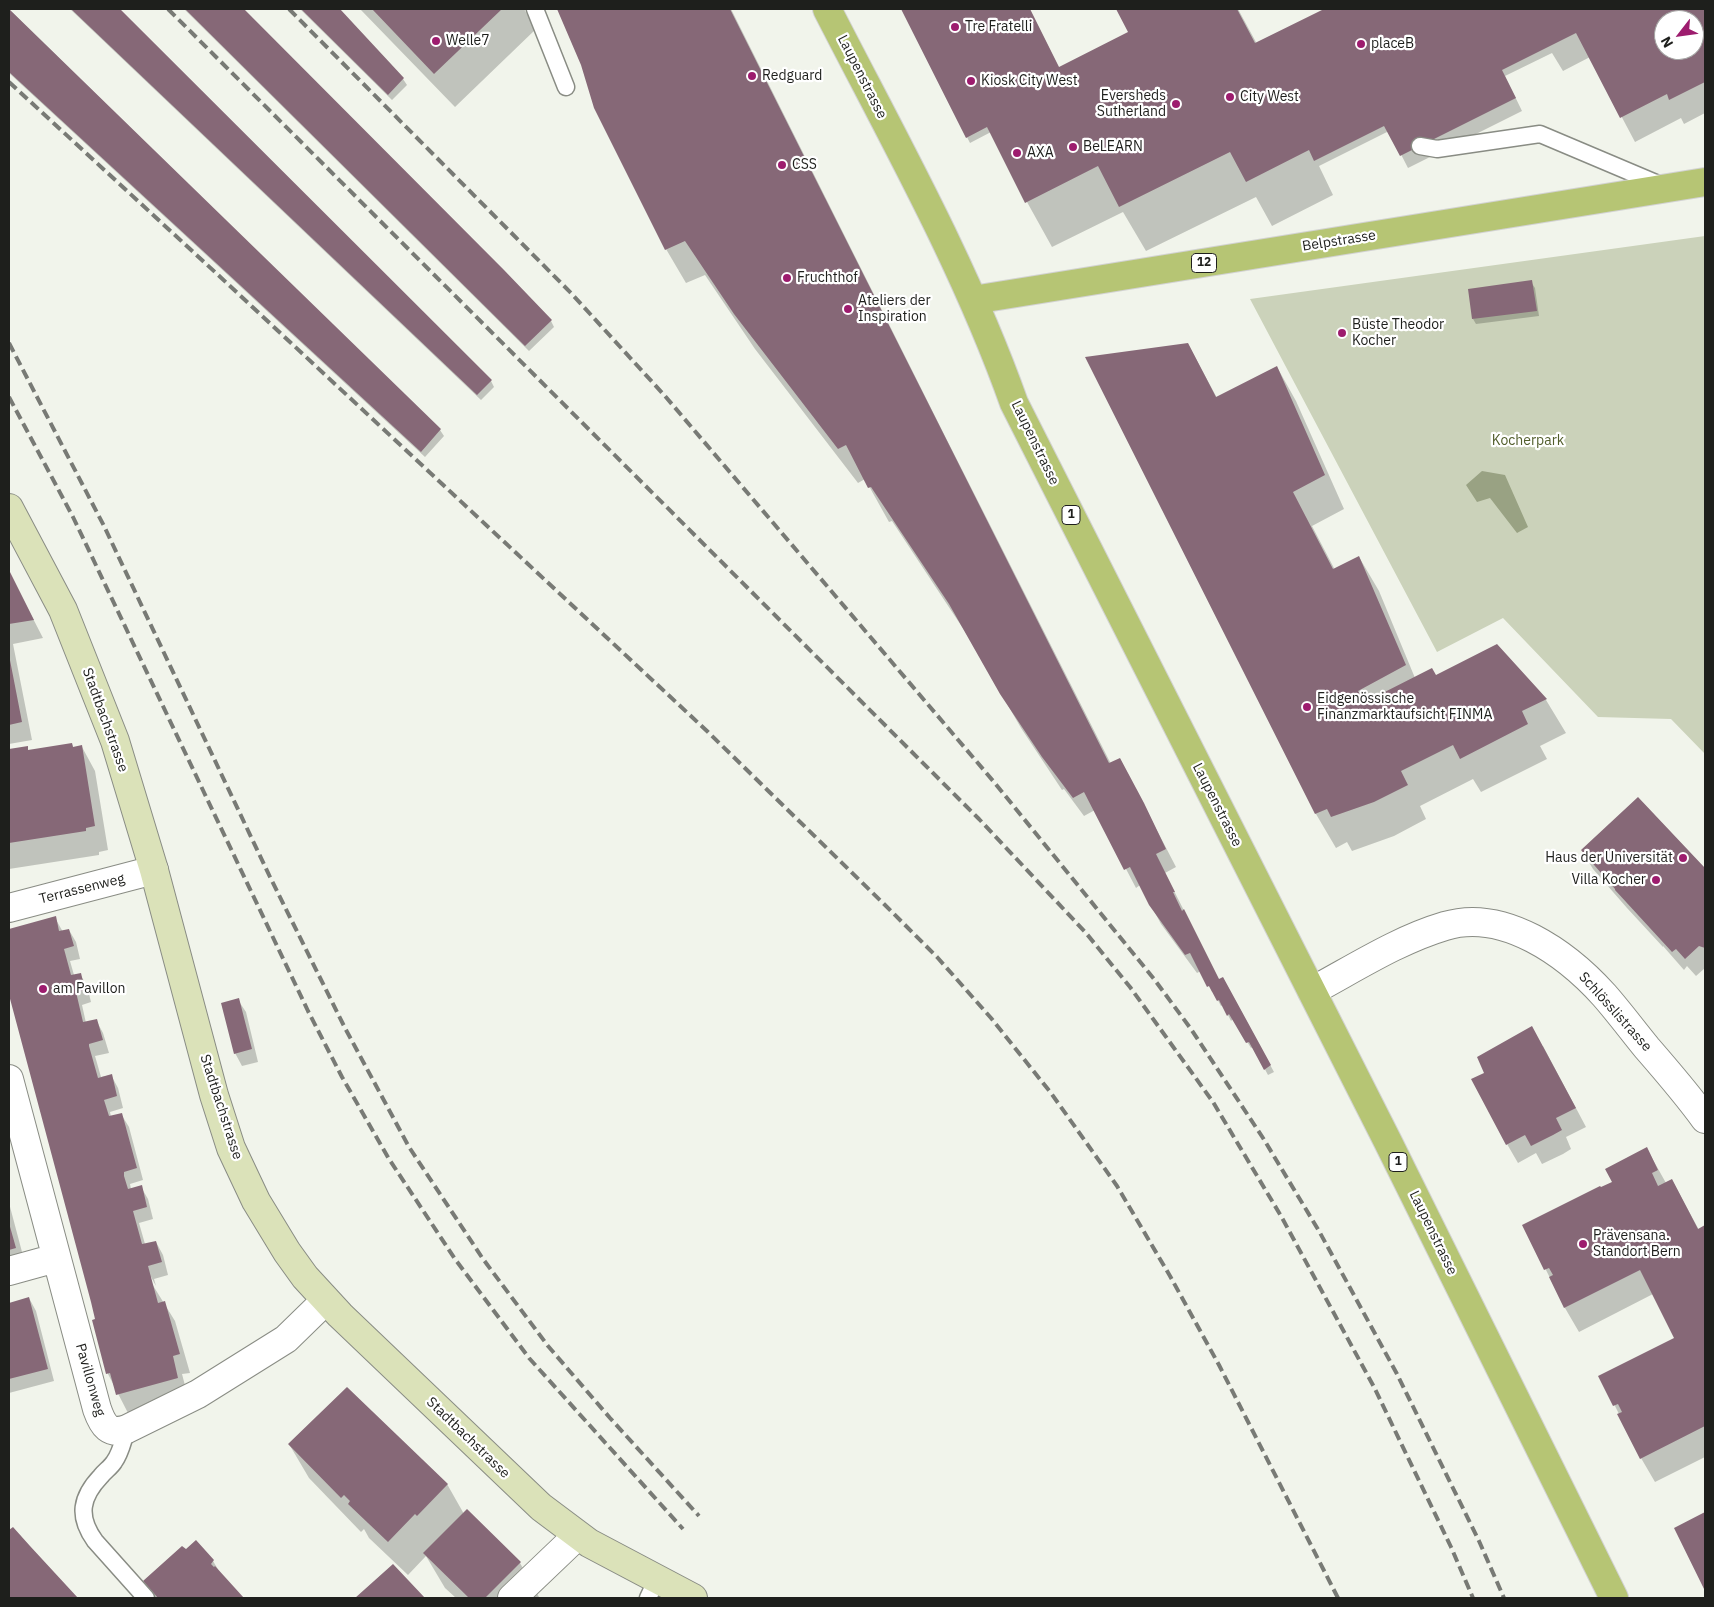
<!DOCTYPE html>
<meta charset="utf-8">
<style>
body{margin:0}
#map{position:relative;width:1714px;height:1607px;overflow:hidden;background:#f1f4eb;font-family:"IBM Plex Sans",sans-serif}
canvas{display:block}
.frame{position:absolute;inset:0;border:10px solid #1e1f1c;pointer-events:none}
.north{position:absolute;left:1654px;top:10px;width:50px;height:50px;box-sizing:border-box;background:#fff;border:1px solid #a5a5a4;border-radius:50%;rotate:240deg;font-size:14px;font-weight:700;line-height:20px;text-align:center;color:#1e1f1c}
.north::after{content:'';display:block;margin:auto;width:18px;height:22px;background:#9d1c6e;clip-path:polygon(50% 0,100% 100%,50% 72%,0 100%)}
</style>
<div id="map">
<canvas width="1714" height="1607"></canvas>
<div class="frame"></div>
<div class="north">N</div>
</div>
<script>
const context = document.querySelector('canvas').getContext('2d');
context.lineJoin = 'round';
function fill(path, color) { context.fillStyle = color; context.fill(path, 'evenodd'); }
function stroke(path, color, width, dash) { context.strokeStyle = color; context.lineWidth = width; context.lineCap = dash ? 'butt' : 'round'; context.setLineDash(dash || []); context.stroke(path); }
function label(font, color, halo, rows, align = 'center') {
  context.font = font + ' "IBM Plex Sans",sans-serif'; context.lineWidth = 4.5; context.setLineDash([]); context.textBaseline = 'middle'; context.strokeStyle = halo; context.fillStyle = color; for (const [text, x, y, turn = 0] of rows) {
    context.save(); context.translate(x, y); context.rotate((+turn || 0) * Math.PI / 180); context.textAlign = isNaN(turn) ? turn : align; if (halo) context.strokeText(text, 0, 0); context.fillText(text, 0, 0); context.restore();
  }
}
const green = new Path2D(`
 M1705,236V754L1671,719L1598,717L1503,618L1437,652L1250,299Z`);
const water = new Path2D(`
 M1482,471L1505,475L1528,527L1517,533L1490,498L1477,502L1466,485Z`);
const shadow = new Path2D(`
 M9,9L440,430L444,436L425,457L9,73Z
 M70,9H118L491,381L494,387L481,400Z
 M184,9H242L551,321L554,327L529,351Z
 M300,9H338L403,79L407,85L392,100Z
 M360,9H524L536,29L455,107Z
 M558,9H731L947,440L1111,764L1120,759L1176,867L1165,873L1219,980L1223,978L1274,1072L1268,1075L1253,1047L1251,1048L1233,1019L1231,1021L1223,1005L1221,1006L1213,991L1212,992L1201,971L1197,973L1161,924L1140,885L1136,888L1095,810L1084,816L1064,789L1062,790L1021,728L968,636L892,521L889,522L865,479L858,483L755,349L705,275L686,283L666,249Z
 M902,9H1030L1059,68L1130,32L1118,9H1238L1257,44L1327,9H1705V113L1684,124L1681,118L1635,142L1590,57L1563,71L1552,53L1505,76L1522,111L1408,168L1389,131L1319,166L1333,195L1272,226L1256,197L1146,251L1123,212L1052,247L1027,202L991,132L970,143ZM1664,20H1694V50H1664Z
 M1531,282L1535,288L1539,316L1476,324L1473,319Z
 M1188,344L1217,398L1277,367L1296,401L1344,509L1312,526L1335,570L1359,557L1379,591L1415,678L1436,677L1496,646L1546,700L1566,733L1540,746L1547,759L1481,792L1473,779L1420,806L1426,819L1394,836L1352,851L1347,842L1336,848L1316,814L1087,358Z
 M9,572L43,638L13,644L32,740L9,744Z
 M72,744L73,748L82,747L95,771L108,850L99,852V855L9,869V750L27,748L29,751Z
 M1638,799L1705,871V968L1696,976L1687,966L1684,970L1663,946V947L1627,908L1593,869L1582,851Z
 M55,918L63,932L69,930L76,942L80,959L70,961L74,975L80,974L87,986L91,1002L82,1005L86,1023L96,1020L103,1033L109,1053L95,1056L101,1077L111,1075L118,1088L123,1108L110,1112L111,1117L121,1114L129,1127L143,1180L130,1184L131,1189L141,1187L148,1199L153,1219L139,1223L145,1244L156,1242L163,1255L168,1275L154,1279L156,1286L151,1277L149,1279L175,1321L190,1373L182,1374L188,1397L128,1413L108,1374L93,1321L97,1320L9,989V930Z
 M238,1000L246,1012L258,1062L242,1066L235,1053Z
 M1543,1046L1586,1127L1566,1137L1571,1149L1563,1154L1542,1164L1536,1153L1518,1163L1507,1144L1486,1073Z
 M1647,1149L1666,1183L1672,1180L1699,1230L1705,1227V1457L1655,1482L1641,1458L1600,1376L1676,1338L1653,1294L1579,1332L1565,1308L1524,1226L1613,1182Z
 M9,1203L26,1267L9,1272Z
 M29,1298L36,1311L54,1381L9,1393V1304Z
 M289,1444L447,1484L464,1514L520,1563L539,1597L456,1598L445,1588L426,1556L408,1575L369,1538L364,1529L361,1532L309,1478Z
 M1705,1514V1587L1676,1528Z
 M13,1528L76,1598H9V1532Z
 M213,1561L222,1576L242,1598H154L144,1582Z
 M393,1566L423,1598H356Z`);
const building = new Path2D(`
 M9,9L441,429L421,452L9,72Z
 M71,9H120L492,380L477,395Z
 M185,9H244L504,270L552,320L525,346Z
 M301,9H340L404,78L388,95Z
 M372,9H502L434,74Z
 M557,9H730L1109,763L1120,758L1144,803L1166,849L1156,854L1175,892H1173L1182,911L1184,909L1219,979L1223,977L1271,1065L1264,1070L1249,1042L1246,1043L1229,1014L1227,1016L1219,1000L1217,1001L1209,986L1207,987L1190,953L1185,955L1149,905L1130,867L1124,870L1084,792L1073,798L1042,757L1000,694L949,604L871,487L868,488L846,445L838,449L734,314L685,241L665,250L594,108L581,65Z
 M901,9H1030L1059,67L1128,32L1116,9H1237L1255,43L1324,9H1705V82L1669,100L1667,94L1620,118L1576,33L1502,70L1516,98L1400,156L1384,126L1314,161L1309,150L1246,182L1230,152L1119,207L1098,166L1025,203L987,127L966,138ZM1664,20H1694V50H1664Z
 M1532,280L1537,311L1472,319L1468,289Z
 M1188,343L1216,397L1277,366L1325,475L1293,492L1333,569L1359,556L1406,665L1358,691L1365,702L1432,668L1436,675L1497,644L1547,699L1522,711L1528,724L1460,759L1453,745L1401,771L1408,785L1374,802L1331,817L1327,809L1315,814L1085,357Z
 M9,570L34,620L9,624Z
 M9,655L22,722L9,725Z
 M72,743L73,747L82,745L95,826L86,828V831L9,843V749L28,746V750Z
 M1638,797L1705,868V948L1699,946L1685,959L1676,949L1672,952L1615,890V889L1581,850Z
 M56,916L59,931L69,929L74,946L64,949L71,975L81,973L85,990L76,992L83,1022L97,1019L103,1040L89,1044V1046L98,1078L112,1074L117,1096L104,1100L109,1116L122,1113L137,1168L124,1172V1176L128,1189L142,1185L147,1207L133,1211L142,1244L156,1241L162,1262L148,1266L158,1303L165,1301L180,1354L173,1356L178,1378L116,1395L110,1373L106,1374L92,1320L95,1319L91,1302L9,995V929Z
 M239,998L252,1049L234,1054L221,1003Z
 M1532,1026L1576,1108L1556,1118L1562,1130L1553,1135L1531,1146L1525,1135L1506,1145L1471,1079L1484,1073L1477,1057Z
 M1647,1147L1658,1170L1652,1173L1658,1186L1672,1179L1698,1229L1705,1225V1426L1640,1459L1617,1414L1622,1412L1618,1404L1613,1406L1598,1376L1674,1338L1640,1270L1564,1308L1549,1277L1553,1275L1549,1268L1544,1270L1522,1225L1600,1186L1601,1187L1612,1182L1605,1169Z
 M9,1223L16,1248L9,1250Z
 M29,1297L48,1369L9,1379V1303Z
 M347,1387L448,1484L417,1516L415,1514L388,1542L348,1504L350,1501L344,1495L341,1498L288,1444Z
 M467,1509L521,1562L485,1598H469L423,1553Z
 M1705,1512V1591L1674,1528Z
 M13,1527L30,1546L78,1598H9V1530Z
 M196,1540L214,1560L211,1564L214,1567L215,1566L244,1598H158L143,1581L182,1546L186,1549Z
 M393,1564L425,1598H355Z`);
const lane = new Path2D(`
 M535,9L566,87
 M1420,146L1437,149L1540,134L1663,186
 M127,1429C123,1440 121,1453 114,1462C111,1467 105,1471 101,1476C81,1497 77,1516 95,1541L146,1598
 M648,1598L657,1579`);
const street = new Path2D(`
 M9,908L154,870
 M1312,991C1355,968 1398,940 1445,926C1504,908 1567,954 1604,995C1619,1012 1633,1031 1647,1048C1667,1071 1687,1094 1705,1119
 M9,1079L97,1409C103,1426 109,1435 127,1429L198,1394L286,1339L325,1301
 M9,1271L56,1258
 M512,1598L577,1536`);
const secondary = new Path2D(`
 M9,508L63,610L115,741L154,870L214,1095L231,1148L256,1201L287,1252L305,1277L340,1315L541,1507L589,1543L693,1598`);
const primary = new Path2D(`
 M827,9C893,138 965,265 1014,403L1388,1142L1614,1598
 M973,300L1705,182`);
const rail = new Path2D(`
 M168,9L979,819L1086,933L1130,987L1213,1102L1281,1216L1374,1387L1451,1547L1473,1598
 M289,9L571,293L665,396L994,782L1154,979L1191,1029L1263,1138L1319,1231L1397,1374L1479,1541L1504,1598
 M9,82L216,273L708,732L884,904L937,957L991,1018L1051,1093L1117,1186L1170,1276L1219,1365L1338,1598
 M9,343L104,526L270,877L345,1028L409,1147L483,1259L548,1346L610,1418L699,1516
 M9,397L73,517L308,1011L342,1077L389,1159L455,1259L529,1358L683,1529`);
const markers = [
 [955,27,5,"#9d1c6e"],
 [436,41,5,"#9d1c6e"],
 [1361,44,5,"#9d1c6e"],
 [752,76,5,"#9d1c6e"],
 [971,81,5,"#9d1c6e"],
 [1230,97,5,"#9d1c6e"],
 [1176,104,5,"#9d1c6e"],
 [1073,147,5,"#9d1c6e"],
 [1017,153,5,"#9d1c6e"],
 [782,165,5,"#9d1c6e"],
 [787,278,5,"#9d1c6e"],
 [848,309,5,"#9d1c6e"],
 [1342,333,5,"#9d1c6e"],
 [1307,707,5,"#9d1c6e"],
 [1683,858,5,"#9d1c6e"],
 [1656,880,5,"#9d1c6e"],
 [43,989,5,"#9d1c6e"],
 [1583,1244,5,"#9d1c6e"]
];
const shields = [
 [1204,263,25],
 [1071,515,18],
 [1398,1162,18]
];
const shieldNames = [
 ["12",1204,263],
 ["1",1071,515],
 ["1",1398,1162]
];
const poiNames = [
 ["Tre Fratelli",965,27],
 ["Welle7",446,41],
 ["placeB",1371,44],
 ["Redguard",762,76],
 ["Kiosk City West",981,81],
 ["Eversheds",1166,96,"right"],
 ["Sutherland",1166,112,"right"],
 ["City West",1240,97],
 ["BeLEARN",1083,147],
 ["AXA",1027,153],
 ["CSS",792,165],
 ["Fruchthof",797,278],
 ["Ateliers der",858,301],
 ["Inspiration",858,317],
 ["Büste Theodor",1352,325],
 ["Kocher",1352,341],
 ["Eidgenössische",1317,699],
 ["Finanzmarktaufsicht FINMA",1317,715],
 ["Haus der Universität",1673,858,"right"],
 ["Villa Kocher",1646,880,"right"],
 ["am Pavillon",53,989],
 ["Prävensana.",1593,1236],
 ["Standort Bern",1593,1252]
];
const streetNames = [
 ["Laupenstrasse",862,77,63],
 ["Belpstrasse",1339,241,-9],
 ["Laupenstrasse",1035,443,64],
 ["Stadtbachstrasse",105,720,70],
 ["Laupenstrasse",1217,805,63],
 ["Terrassenweg",82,889,-14],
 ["Schlösslistrasse",1615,1012,48],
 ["Stadtbachstrasse",221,1107,72],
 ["Laupenstrasse",1433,1233,64],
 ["Pavillonweg",90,1380,74],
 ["Stadtbachstrasse",468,1438,44]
];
const parkNames = [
 ["Kocherpark",1528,441]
];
fill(green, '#cbd2ba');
fill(water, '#99a283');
fill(shadow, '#0003');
fill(building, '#866877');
stroke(lane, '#898c84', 19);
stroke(street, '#898c84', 30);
stroke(secondary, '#898c84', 30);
stroke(primary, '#d2d2d2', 30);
stroke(lane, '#fff', 16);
stroke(street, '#fff', 28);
stroke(secondary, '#dbe2b9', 28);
stroke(primary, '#b6c574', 28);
stroke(rail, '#787a75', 4, [10, 5]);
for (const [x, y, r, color] of markers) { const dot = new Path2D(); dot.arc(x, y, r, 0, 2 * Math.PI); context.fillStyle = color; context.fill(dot); stroke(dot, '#fff', 2); }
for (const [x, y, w] of shields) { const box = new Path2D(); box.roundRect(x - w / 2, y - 9.5, w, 19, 4); context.fillStyle = '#fff'; context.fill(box); stroke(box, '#1e1f1c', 1); }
label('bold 12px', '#1e1f1c', null, shieldNames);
label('14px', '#1e1f1c', '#fff', poiNames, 'left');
label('14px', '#1e1f1c', '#fff', streetNames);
label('14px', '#525e2c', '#fff', parkNames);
</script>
